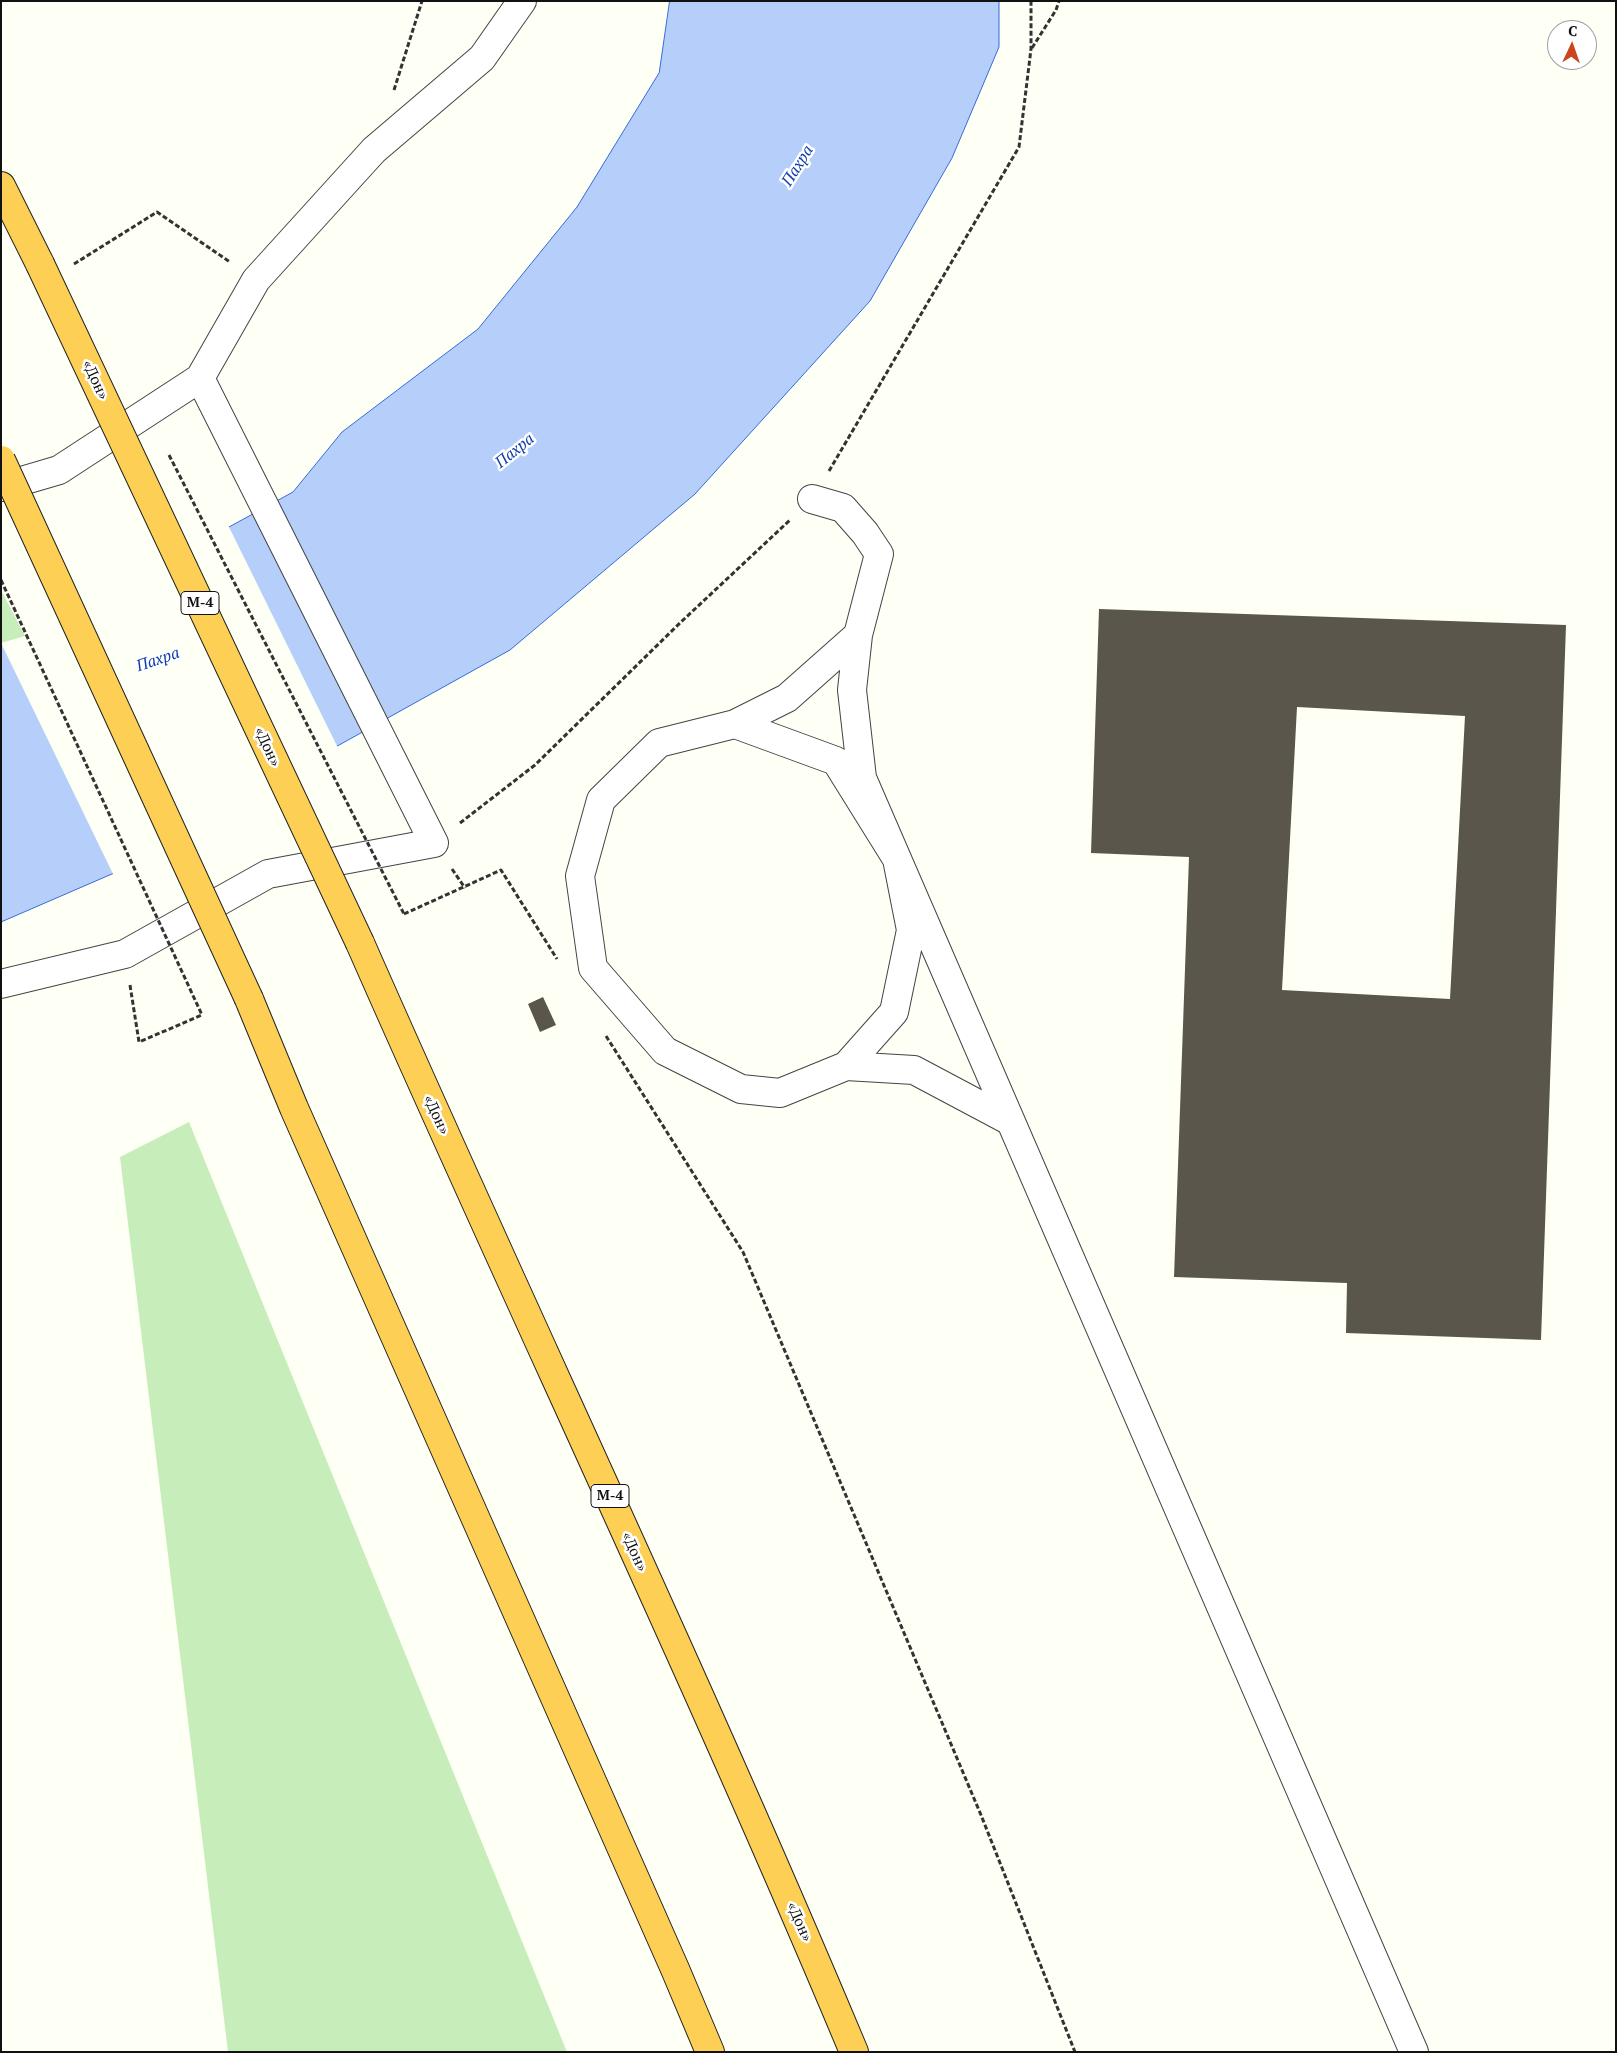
<!DOCTYPE html>
<meta charset="utf-8">
<style>
body{margin:0}
#map{position:relative;width:1617px;height:2053px;overflow:hidden;background:#fefff5;font-family:"PT Serif",serif}
canvas{display:block}
.frame{position:absolute;inset:0;border:2px solid #111;pointer-events:none}
.north{position:absolute;left:1547px;top:20px;width:50px;height:50px;box-sizing:border-box;background:#fff;border:1px solid #a0a0a0;border-radius:50%;rotate:3deg;font-size:14px;font-weight:700;line-height:20px;text-align:center;color:#111}
.north::after{content:'';display:block;margin:auto;width:18px;height:22px;background:#cc451e;clip-path:polygon(50% 0,100% 100%,50% 72%,0 100%)}
</style>
<div id="map">
<canvas width="1617" height="2053"></canvas>
<div class="frame"></div>
<div class="north">С</div>
</div>
<script>
const context = document.querySelector('canvas').getContext('2d');
context.lineJoin = 'round';
function fill(path, color) { context.fillStyle = color; context.fill(path, 'evenodd'); }
function stroke(path, color, width, dash) { context.strokeStyle = color; context.lineWidth = width; context.lineCap = dash ? 'butt' : 'round'; context.setLineDash(dash || []); context.stroke(path); }
function label(font, color, halo, rows, align = 'center') {
  context.font = font + ' "PT Serif",serif'; context.lineWidth = 5; context.setLineDash([]); context.textBaseline = 'middle'; context.strokeStyle = halo; context.fillStyle = color; for (const [text, x, y, turn = 0] of rows) {
    context.save(); context.translate(x, y); context.rotate((+turn || 0) * Math.PI / 180); context.textAlign = isNaN(turn) ? turn : align; if (halo) context.strokeText(text, 0, 0); context.fillText(text, 0, 0); context.restore();
  }
}
const green = new Path2D(`
 M1,590L26,638L1,646Z
 M189,1122L567,2052H228L120,1157Z`);
const water = new Path2D(`
 M670,1H999V47L952,158L870,301L695,494L510,650L296,769L232,822L1,922V646L26,638L293,492L342,432L478,329L577,207L659,73Z`);
const pier = new Path2D(`
 M228,525L338,748L298,771L233,824L114,876L1,643L25,636Z`);
const building = new Path2D(`
 M1099,609L1566,625L1541,1340L1346,1333L1347,1283L1174,1277L1189,857L1091,853ZM1297,707L1465,716L1450,999L1282,990Z
 M543,997L556,1025L540,1032L528,1004Z`);
const path = new Path2D(`
 M1032,48L1056,10L1059,1
 M394,90L422,1
 M74,264L157,212L230,262
 M829,471L1019,147L1031,49V1
 M460,823L535,765L681,622L790,520
 M452,869L465,888
 M404,914L501,870L557,959
 M130,985L139,1042L202,1015
 M606,1036L743,1252L981,1815L1075,2052`);
const minor = new Path2D(`
 M1,487L59,470L200,378L256,280L374,150L482,58L522,1
 M812,499L843,508L865,533L879,554L858,635L852,690L862,778L1414,2052
 M735,724L836,761L897,859L911,930L894,1012L846,1066L780,1093L741,1089L665,1051L593,968L580,876L601,800L659,743Z
 M735,724L787,698L858,635
 M1,984L125,954L268,874L434,843L200,378
 M846,1066L914,1070L1010,1121`);
const highway = new Path2D(`
 M1,186L40,264
 M360,943C523,1314 698,1679 854,2052
 M249,999L294,1108L675,1969L710,2052`);
const pathBridge = new Path2D(`
 M169,455L404,914
 M1,580L202,1015`);
const highwayBridge = new Path2D(`
 M40,264L360,943
 M1,460L249,999`);
const shields = [
 [200,603,38],
 [610,1496,38]
];
const shieldNames = [
 ["М-4",200,603],
 ["М-4",610,1496]
];
const streetNames = [
 ["«Дон»",95,380,65],
 ["«Дон»",267,747,65],
 ["«Дон»",436,1115,65],
 ["«Дон»",634,1552,66],
 ["«Дон»",799,1922,66]
];
const waterNames = [
 ["Пахра",798,166,-58],
 ["Пахра",515,451,-39],
 ["Пахра",158,660,-19]
];
fill(green, '#c7edba');
fill(water, '#b5cefa');
stroke(water, '#376bd7', 1);
fill(pier, '#fefff5');
fill(building, '#5b564c');
stroke(minor, '#444', 30);
stroke(highway, '#222', 30);
stroke(path, '#333', 3, [5, 2.5]);
stroke(minor, '#fff', 28);
stroke(highway, '#fdd055', 28);
stroke(highwayBridge, '#222', 30, []);
stroke(pathBridge, '#333', 3, [5, 2.5]);
stroke(highwayBridge, '#fdd055', 28);
for (const [x, y, w] of shields) { const box = new Path2D(); box.roundRect(x - w / 2, y - 11.5, w, 23, 4); context.fillStyle = '#fff'; context.fill(box); stroke(box, '#111', 1); }
label('bold 14px', '#111', null, shieldNames);
label('15px', '#111', '#fff', streetNames);
label('italic 16px', '#0f3dad', '#fff', waterNames);
</script>
